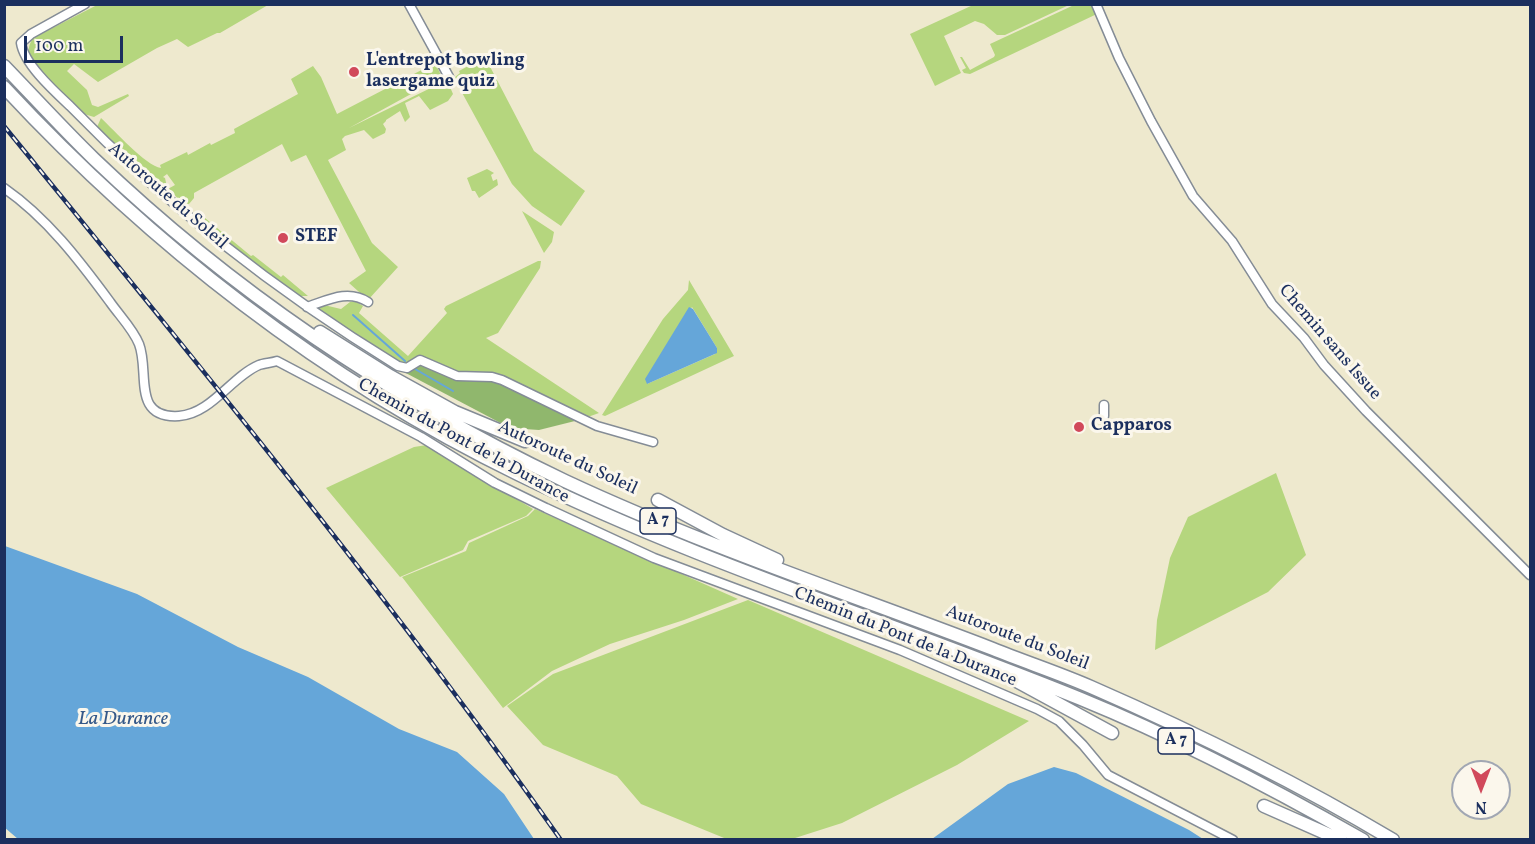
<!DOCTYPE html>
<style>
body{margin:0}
#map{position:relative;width:1535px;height:844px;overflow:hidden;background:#eee9ce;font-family:Vollkorn,serif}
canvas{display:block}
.frame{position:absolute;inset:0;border:6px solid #1b2f5e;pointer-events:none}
.north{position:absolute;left:1451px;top:760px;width:60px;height:60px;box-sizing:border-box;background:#fbf7ec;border:2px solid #a1a7b3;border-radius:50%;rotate:180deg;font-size:16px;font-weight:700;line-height:24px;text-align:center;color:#1b2f5e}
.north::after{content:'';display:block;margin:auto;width:21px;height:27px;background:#d1495b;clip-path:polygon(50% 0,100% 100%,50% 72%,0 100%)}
.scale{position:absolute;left:24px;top:36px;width:99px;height:27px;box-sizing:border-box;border:3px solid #1b2f5e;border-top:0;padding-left:8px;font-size:18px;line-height:21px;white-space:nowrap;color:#1b2f5e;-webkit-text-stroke:4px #fbf7ec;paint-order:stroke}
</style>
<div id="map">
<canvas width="1535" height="844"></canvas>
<div class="frame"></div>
<div class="north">N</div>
<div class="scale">100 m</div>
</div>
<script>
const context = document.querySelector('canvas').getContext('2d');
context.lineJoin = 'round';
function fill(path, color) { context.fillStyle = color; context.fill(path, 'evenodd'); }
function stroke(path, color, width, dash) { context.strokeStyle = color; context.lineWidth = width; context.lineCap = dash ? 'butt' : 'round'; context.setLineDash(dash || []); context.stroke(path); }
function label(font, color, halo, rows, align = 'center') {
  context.font = font + ' Vollkorn,serif'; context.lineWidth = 6; context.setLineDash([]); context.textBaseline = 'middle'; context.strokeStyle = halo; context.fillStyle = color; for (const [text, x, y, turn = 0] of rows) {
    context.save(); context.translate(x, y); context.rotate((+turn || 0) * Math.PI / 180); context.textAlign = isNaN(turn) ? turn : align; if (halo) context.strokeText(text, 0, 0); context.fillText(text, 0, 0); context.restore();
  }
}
const green = new Path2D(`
 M97,5H268L220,33H217L188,47L177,39L157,48L98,82L74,64L67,71L87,90L92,105L98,107L128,94L129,96L94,117L84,114C73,101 36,69 30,56C27,49 30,43 33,38Z
 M973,5H1069L1005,35H997L984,24L975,21L944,36L961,73L935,86L910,34Z
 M1074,5H1095L1099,13L970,74L964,73L962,70L966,68L960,57H962L970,70L994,57L995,55L990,44Z
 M485,57L534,151L585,191L561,226L532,206L512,184L454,78L460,73L459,71Z
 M435,63L442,77L349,128L447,80L453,94L448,101L430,110L419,96L405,103L410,117L405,122L400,111L386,120V121L383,124L386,129L385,133L373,139L364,130L345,136L342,139L346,150L328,160L372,243L398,267L368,300L349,283L366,271L306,155L291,162L282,144L194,193V198L189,204L182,203L170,190H166L175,185L167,174L163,177L165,178L167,187L164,188L126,156L97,127L101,118C114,130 146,166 161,168L160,165L187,152L188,155L210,143L211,145L235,133L234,129L298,94L291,79L313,66L321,77L337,114Z
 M487,169L494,173L491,175L493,181L497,179L498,185L479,198L475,191H472L467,178Z
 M522,211L554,232L552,242L544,253Z
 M205,218L251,256L253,255L281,277L283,275L308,296H299L205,226Z
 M538,261H541L540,268L498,333L486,338L599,413L585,418L471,375L443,369L435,362L425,358L413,359L405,366L316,310L324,305L341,309L350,302L355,301L363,306L359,313L408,356L447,313L444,309L446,306Z
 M689,280L734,356L605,416L602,415L663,319L688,290ZM692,307L717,348L715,354L647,384Z
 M427,445L533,509L526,516L468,541L463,550L400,577L326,488L414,447Z
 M1276,473L1306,555L1268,592L1155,650L1157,620L1170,558L1188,517Z
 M535,509L738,599L684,620L610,644L552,671L503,708L402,577L466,551L469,543L528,516Z
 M748,600L1029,721L957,765L842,823L792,839L729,840L641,804L617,776L543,745L507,706L553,674Z`);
const forest = new Path2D(`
 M418,363L495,381L540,401L575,421L539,430L510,428L402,371Z`);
const water = new Path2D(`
 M689,307L693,309L717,348V353L647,384L645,379Z
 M5,546L137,594L238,647L308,677L399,729L457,752L504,794L534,839H18L4,827Z
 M1054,767L1076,773L1189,830L1203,839H932L1008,784Z`);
const stream = new Path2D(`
 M353,315L405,361
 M415,369L453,391`);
const minor = new Path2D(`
 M85,4L31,34L21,43C24,64 54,91 70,106C167,206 279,293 398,366L407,368L420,360L457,376L492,377L502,380L597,426L653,442
 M409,4L449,77
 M1096,4L1119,58L1151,121L1193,196L1232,241L1272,304L1304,338L1324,365L1366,411L1530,575
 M4,188C47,218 79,260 110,302C119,315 133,329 139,344C150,372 131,419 179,416C211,414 231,377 259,365C264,363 271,363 277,361L421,437L495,483L546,508L654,558L900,650L1037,709L1059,721L1083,745L1108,775L1233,840
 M307,307C328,300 348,289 368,302
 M1104,405V416`);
const highway = new Path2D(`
 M4,66C34,97 63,129 94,159C232,291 393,399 565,481C704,546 850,594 993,649C1025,662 1059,673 1091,687C1194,732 1296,782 1393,840
 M4,87C151,245 324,380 518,474C700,563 894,623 1081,699C1179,739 1272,788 1363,840
 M320,332L390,376L455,412L525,441
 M658,500L723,535L777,560
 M1011,678L1112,733
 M1264,806L1341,840`);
const rail = new Path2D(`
 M4,126C195,360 387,593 561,840`);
const markers = [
 [354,72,6,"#d1495b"],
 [283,238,6,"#d1495b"],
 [1079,427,6,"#d1495b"]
];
const shields = [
 [658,521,36],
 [1176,741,36]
];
const shieldNames = [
 ["A 7",658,521],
 ["A 7",1176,741]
];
const poiNames = [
 ["L'entrepot bowling",366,62],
 ["lasergame quiz",366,83],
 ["STEF",295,238],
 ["Capparos",1091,427]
];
const streetNames = [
 ["Autoroute du Soleil",167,197,41],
 ["Chemin sans Issue",1329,343,49],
 ["Chemin du Pont de la Durance",463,442,29],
 ["Autoroute du Soleil",567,459,25],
 ["Chemin du Pont de la Durance",905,638,22],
 ["Autoroute du Soleil",1017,639,21]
];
const waterNames = [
 ["La Durance",123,720]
];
fill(green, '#b5d67e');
fill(forest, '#90b76d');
fill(water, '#65a6d9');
stroke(stream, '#65a6d9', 2);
stroke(minor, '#848c96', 11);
stroke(highway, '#848c96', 15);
stroke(minor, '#fff', 8);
stroke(highway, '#fff', 12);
stroke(rail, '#1b2f5e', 4.5);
stroke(rail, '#fbf7ec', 2, [7]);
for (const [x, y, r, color] of markers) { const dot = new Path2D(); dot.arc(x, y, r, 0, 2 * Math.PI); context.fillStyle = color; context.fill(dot); stroke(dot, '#fbf7ec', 2); }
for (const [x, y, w] of shields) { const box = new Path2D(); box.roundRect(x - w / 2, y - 13, w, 26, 4.5); context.fillStyle = '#fbf7ec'; context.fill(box); stroke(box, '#1b2f5e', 1.5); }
label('bold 16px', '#1b2f5e', null, shieldNames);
label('bold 18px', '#1b2f5e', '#fbf7ec', poiNames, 'left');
label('18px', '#1b2f5e', '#fbf7ec', streetNames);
label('italic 20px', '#355989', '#fbf7ec', waterNames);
</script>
